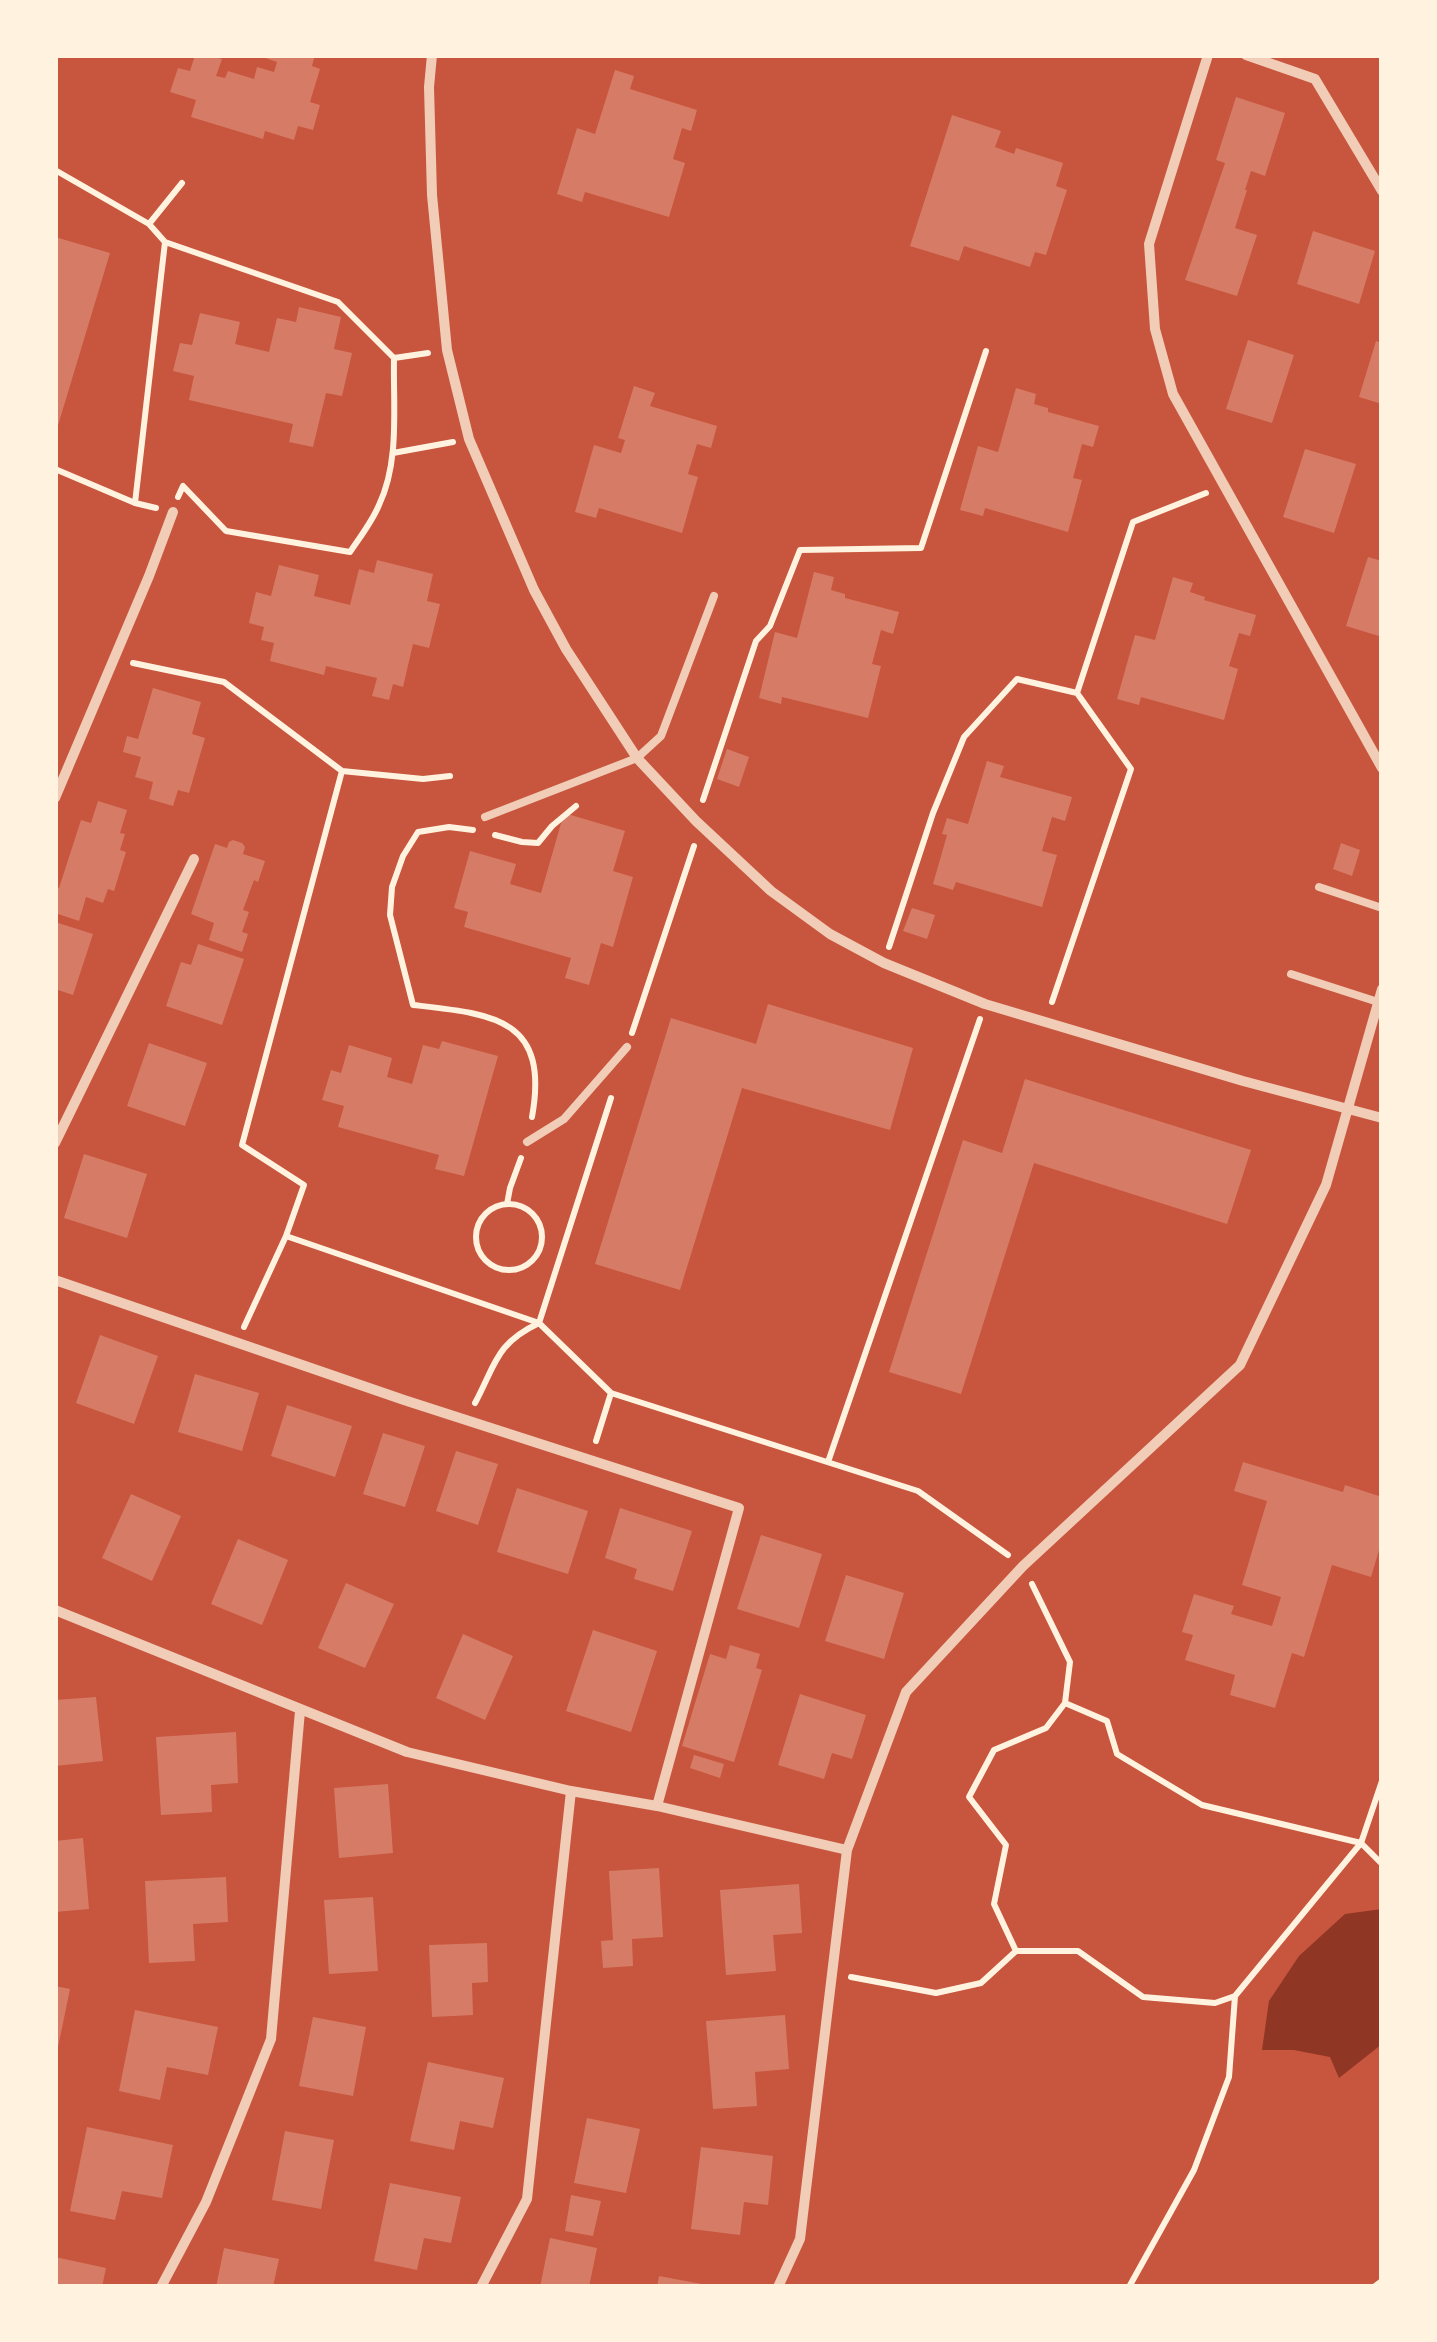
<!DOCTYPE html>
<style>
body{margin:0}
#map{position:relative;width:1437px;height:2342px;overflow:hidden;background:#c8553d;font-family:Quicksand,sans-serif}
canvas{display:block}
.frame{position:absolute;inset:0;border:58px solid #fff3e0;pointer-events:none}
</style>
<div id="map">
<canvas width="1437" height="2342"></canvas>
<div class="frame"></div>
</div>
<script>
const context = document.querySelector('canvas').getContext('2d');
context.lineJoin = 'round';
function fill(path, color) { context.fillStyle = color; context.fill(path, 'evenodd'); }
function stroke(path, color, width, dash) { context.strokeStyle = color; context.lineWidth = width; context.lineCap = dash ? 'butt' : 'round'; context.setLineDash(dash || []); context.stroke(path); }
const water = new Path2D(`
 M1382,1909V2044L1339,2078L1330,2057L1294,2050H1262L1269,2001L1299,1956L1345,1914Z`);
const building = new Path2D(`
 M195,55H208L222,59L216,76L225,78L228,71L254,79L257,67L274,72L277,62L257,55H315L312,66L320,69L310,102L320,105L313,130L298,126L294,140L265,131L263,139L191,117L196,100L170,92L178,68L190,71Z
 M615,70L634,76L630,89L697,110L691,131L682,128L673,159L685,163L669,217L585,192L582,202L557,194L577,128L595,134Z
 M1236,97L1285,113L1265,176L1251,171L1245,190H1247L1235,228L1257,235L1237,296L1185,280L1225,163L1216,160Z
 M952,115L1001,131L995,147L1014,154L1016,148L1063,163L1056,186L1067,190L1046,255L1035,252L1030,267L964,246L959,261L910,246Z
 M1313,231L1375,251L1359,304L1297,284Z
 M55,237L110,253L56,432H55Z
 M299,307L341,317L334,349L352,353L342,396L326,393L313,447L289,442L293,424L189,400L194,376L173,371L180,343L192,345L200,313L240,322L235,344L269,352L277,318L296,322Z
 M1248,340L1294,355L1272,423L1226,409Z
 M1376,341L1382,343V404L1359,397Z
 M634,386L655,393L650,406L717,426L711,448L697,444L688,474L698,477L682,533L599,508L596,518L575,512L594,445L621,453L625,440L618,438Z
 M1016,388L1036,394L1034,404L1048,408V412L1099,426L1093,447L1082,444L1073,478L1082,480L1068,532L985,508L983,516L960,510L978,446L998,452Z
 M1305,449L1356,464L1334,533L1283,517Z
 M1368,557L1382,561V637L1346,626Z
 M377,560L433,574L427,601L440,604L429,648L413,644L403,687L393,684L389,700L372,696L377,678L326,666L324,675L270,661L274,643L261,640L264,627L249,623L256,592L271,596L279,565L319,575L314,596L350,605L359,569L374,573Z
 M814,572L834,577L831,590L845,594V598L899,612L893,634L881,630L872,664L881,666L868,718L782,697L781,704L759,698L775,632L797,638Z
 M1173,577L1193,583L1190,592L1205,597L1204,600L1256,615L1250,636L1239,633L1229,666L1238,669L1224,720L1141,697L1139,705L1117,699L1135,635L1155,640Z
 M153,688L201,702L192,734L205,738L189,793L178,790L173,806L149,799L153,782L135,777L141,757L123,752L127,736L138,739Z
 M727,749L749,757L739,787L717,779Z
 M987,761L1004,766L1000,777L1072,797L1065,821L1052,817L1042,851L1057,855L1042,907L956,882L953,890L933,884L947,835L942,834L947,818L968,824Z
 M98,801L127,810L120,833L125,834L120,850L126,852L114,891L108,889L103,903L86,897L79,921L55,913V891L56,887L59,888L81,820L91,823Z
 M564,813L625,831L613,871L633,877L613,947L601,943L589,985L565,978L571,958L464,927L468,912L454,908L470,851L516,864L510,884L541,893Z
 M233,840L242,843L245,847L243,854L265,861L258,882L254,880L243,910L249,912L242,932L248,934L242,952L209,940L214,923L191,914L215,844L227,848L229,842Z
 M1341,843L1360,850L1352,876L1333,869Z
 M912,908L935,915L927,939L903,931Z
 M55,922L93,934L73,995L55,989Z
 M198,944L244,959L222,1025L166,1006L181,962L191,965Z
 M768,1004L913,1048L890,1130L742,1088L680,1290L595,1264L671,1018L756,1044Z
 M442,1041L498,1056L464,1176L435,1169L439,1155L338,1127L344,1106L322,1100L331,1070L341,1073L349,1045L392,1058L387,1077L412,1084L423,1045L439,1049Z
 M149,1043L207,1063L185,1126L127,1106Z
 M1025,1079L1251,1150L1227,1224L1034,1163L961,1394L889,1372L963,1140L1002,1153Z
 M84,1154L147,1174L127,1238L64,1218Z
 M100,1335L158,1356L134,1424L76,1403Z
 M195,1374L259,1393L242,1451L178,1432Z
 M287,1405L352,1426L335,1477L271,1456Z
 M383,1433L425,1446L405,1507L363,1494Z
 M456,1451L498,1464L478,1525L436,1511Z
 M1243,1462L1343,1492L1345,1485L1382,1497V1540L1371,1577L1332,1565L1304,1657L1292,1653L1275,1708L1230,1695L1235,1675L1185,1660L1193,1635L1182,1632L1194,1594L1234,1606L1231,1614L1272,1626L1281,1597L1242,1585L1267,1501L1234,1491Z
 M517,1488L588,1511L568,1574L497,1552Z
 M131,1494L181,1516L152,1581L102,1558Z
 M620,1508L692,1531L673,1591L634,1579L637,1569L605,1558Z
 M761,1535L822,1554L799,1628L737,1609Z
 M238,1539L288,1560L262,1625L211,1604Z
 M846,1575L904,1593L884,1659L825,1641Z
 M346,1583L394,1604L365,1668L318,1648Z
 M593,1630L657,1651L631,1732L566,1711Z
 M463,1634L513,1656L485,1720L436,1698Z
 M730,1645L760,1654L756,1668L762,1670L734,1762L682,1746L710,1654L726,1659Z
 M800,1694L866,1715L852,1759L832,1753L824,1779L778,1765Z
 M96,1697L103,1761L55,1766V1700Z
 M236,1732L238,1783L211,1785L212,1812L161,1815L156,1737Z
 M694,1755L724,1764L720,1778L690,1768Z
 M388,1784L393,1853L339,1858L334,1788Z
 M83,1838L89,1909L55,1912V1841Z
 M659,1868L663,1937L632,1939L633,1966L603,1968L601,1941L613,1940L609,1871Z
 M226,1877L228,1922L193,1924L195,1961L149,1963L145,1881Z
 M799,1884L802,1933L773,1935L776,1971L726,1975L720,1890Z
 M373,1897L378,1971L329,1974L324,1900Z
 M487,1943L488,1982L472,1983L473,2015L432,2017L429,1945Z
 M55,1986L70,1989L57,2052H55Z
 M135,2010L218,2027L208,2075L167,2067L160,2100L119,2091Z
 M785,2015L789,2069L755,2072L757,2106L713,2109L706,2021Z
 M313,2017L366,2027L353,2096L299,2086Z
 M428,2062L504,2078L493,2128L460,2121L454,2150L410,2141Z
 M587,2118L640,2129L626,2193L574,2183Z
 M87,2127L173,2145L162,2198L122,2191L115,2220L70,2211Z
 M285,2131L334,2140L321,2209L272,2200Z
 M701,2147L773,2156L768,2205L744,2202L740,2235L691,2229Z
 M390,2183L461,2197L451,2243L424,2238L417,2270L374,2261Z
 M571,2195L601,2201L593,2236L565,2231Z
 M550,2238L597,2248L589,2287H540Z
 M224,2248L279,2259L273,2287H216Z
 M55,2257L106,2268L102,2287H55Z
 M659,2276L707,2285V2287H657Z`);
const path = new Path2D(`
 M55,170L149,224L165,242L135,503
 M149,224L182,183
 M165,242L338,302L394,358C393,406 400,461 379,505C372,522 360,537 350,552L226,531L183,486L178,497
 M394,358L428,353
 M393,453L453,442
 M55,469L135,503L156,508
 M133,663L224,682L342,771L423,779L450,776
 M1077,693L1133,522L1206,493
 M703,800L756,641L770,626L800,550L921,548L986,351
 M473,830L449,827L418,832L403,856L392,887L390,915L413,1005C492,1014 550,1017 532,1117
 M495,835L522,842L538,843L552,826L576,806
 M889,947L933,813L964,737L1017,679L1077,693L1131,769L1052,1002
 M632,1033L694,846
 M507,1204L510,1188L521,1158
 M476 1237a33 33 0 1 1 66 0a33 33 0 1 1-66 0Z
 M286,1236L539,1323L611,1393L596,1441
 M244,1327L286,1236L304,1185L242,1145L342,771
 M611,1393L918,1491L1008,1555
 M475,1403C496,1364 495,1344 539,1323L611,1098
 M828,1462L980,1019
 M1032,1584L1070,1662L1065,1703
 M1016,1951L994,1904L1006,1845L969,1797L994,1750L1046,1728L1065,1703L1107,1721L1117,1754L1202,1805L1361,1843L1382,1864
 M851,1977L936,1993L981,1983L1016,1951H1078L1143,1997L1215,2003L1235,1996L1229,2077L1194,2170L1129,2287
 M1235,1996L1361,1843L1382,1781
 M1374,2287L1382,2281`);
const service = new Path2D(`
 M485,817L637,758L661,736L714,596
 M1319,887L1382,908
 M1291,974L1378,1002
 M527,1142L564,1119L627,1047`);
const minor = new Path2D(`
 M432,55L429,87L432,195L447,350L469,439L534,590L566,649L637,758L696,821L771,891L830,934L884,963L985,1004L1243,1081L1382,1118
 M1208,55L1149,244L1155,329L1173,394L1382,768
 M1246,55L1315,79L1382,191
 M55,798L149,576L173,512
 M55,1143L194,859
 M55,1280L404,1400L739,1508L657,1806
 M55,1610L407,1752L571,1791L657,1806L847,1850
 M161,2287L206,2202L271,2039L300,1711
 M481,2287L527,2199L571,1791
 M778,2287L800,2239L847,1850L906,1692L1023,1566L1240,1365L1326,1185L1382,989`);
fill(water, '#8f3625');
fill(building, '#d67c66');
stroke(path, '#fff3e0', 6);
stroke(service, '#f1ccb7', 8);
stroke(minor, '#f1ccb7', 10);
</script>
